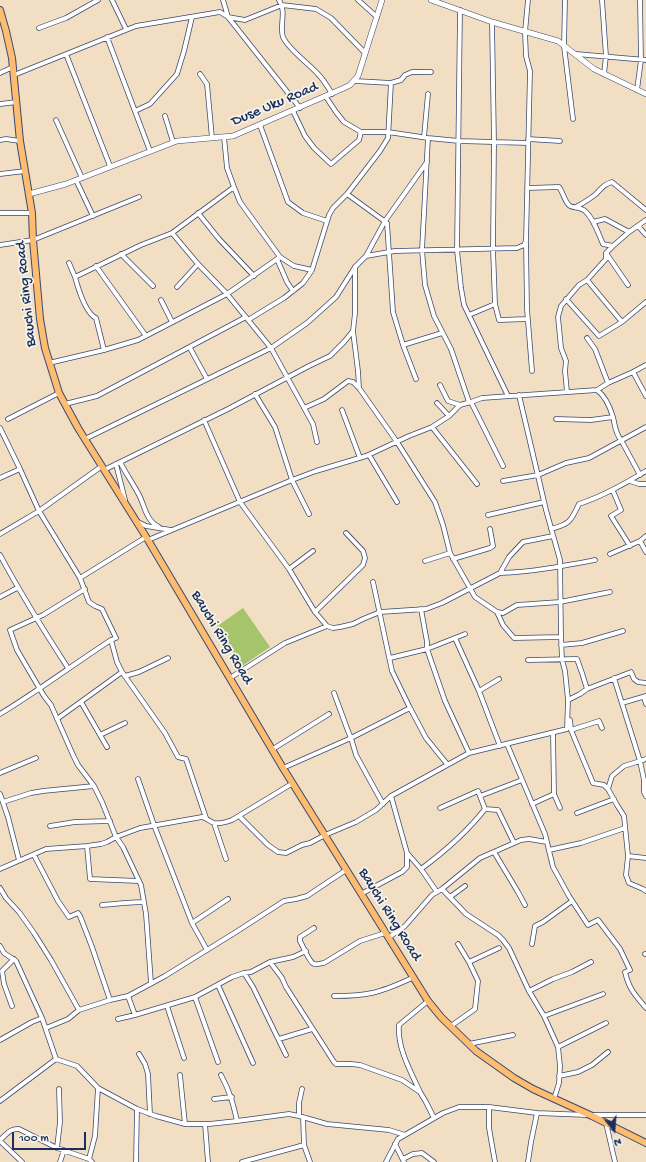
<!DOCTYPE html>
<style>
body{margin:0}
#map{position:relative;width:646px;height:1162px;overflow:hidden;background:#f2dfc3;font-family:"Gochi Hand",sans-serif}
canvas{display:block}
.north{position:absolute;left:594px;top:1110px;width:40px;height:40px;-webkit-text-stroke:3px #f7f3e8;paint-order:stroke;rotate:163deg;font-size:11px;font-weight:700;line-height:16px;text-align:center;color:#1b2f5e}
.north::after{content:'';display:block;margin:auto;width:14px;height:18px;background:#1b2f5e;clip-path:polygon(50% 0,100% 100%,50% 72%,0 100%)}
.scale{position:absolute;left:12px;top:1132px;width:74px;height:18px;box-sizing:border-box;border:2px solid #1b2f5e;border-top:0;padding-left:5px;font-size:12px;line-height:14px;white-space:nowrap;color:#1b2f5e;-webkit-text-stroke:3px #f7f3e8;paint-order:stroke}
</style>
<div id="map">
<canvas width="646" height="1162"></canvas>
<div class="north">N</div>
<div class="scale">100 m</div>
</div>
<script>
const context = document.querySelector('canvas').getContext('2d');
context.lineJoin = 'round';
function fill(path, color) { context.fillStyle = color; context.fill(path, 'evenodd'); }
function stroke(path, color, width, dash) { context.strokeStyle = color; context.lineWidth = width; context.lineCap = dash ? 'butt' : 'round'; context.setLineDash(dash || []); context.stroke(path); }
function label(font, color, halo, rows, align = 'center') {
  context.font = font + ' "Gochi Hand",sans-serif'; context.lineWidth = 3.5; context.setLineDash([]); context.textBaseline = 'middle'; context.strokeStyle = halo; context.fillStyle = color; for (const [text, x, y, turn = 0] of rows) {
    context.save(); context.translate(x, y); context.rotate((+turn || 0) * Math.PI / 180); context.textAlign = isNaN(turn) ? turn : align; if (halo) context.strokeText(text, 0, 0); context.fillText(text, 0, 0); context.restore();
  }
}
const green = new Path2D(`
 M243,608L270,647L242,666L216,627Z`);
const minor = new Path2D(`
 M112,0L126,29
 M223,0L228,17L245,20L282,5L316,9L331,18L365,53
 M279,0C287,12 279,26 283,37C288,49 308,63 317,73C323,79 328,87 332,94
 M358,0L377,17
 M565,0L564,46L573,119
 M602,0L606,56L604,74
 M460,10L457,250L461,288L464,305L508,396
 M39,28L66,18L98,0
 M107,37L150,151
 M66,54L110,166
 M576,54L646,60
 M0,73L13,67
 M200,74L207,84L212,138
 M14,75L136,26L220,12L228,17L300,108
 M355,81L391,83L401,80L405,75L412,72H431
 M637,90L641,60L640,0
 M326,97L336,112L344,122L361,132H388L428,138L459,141L528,143
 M0,104L17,102
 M135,111L150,104L177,74L184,51L192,17
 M293,111L305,136L314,148L331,164L359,140L361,132
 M165,116L173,142
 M56,120L82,178
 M260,125L288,202L303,213L327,221
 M224,137L227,168L234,187L240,202L280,257L294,266L312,270
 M424,137L428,94
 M428,138L422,250L425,285L434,316L451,349L469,402
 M528,139L560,141
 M0,140L6,139L20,141
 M0,174L25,171
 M76,180L93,216
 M527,188L559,187C563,192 565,203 570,206C574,208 581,207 585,211C594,219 598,233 603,244L613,246
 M347,194L387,223L393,312L403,345L416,379
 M576,207C583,203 590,199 596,194C602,188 603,185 612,182L646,210
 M0,213H32
 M198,213L219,239L254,276
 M593,222L605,219L629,232
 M638,226L646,235
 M172,233L198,264L227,294L271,348L313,424L317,442
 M526,243L527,309L532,371
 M0,245L33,240L139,197
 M606,253L628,285
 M121,254L153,286
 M366,256L385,221L427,162
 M277,259L287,282L293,291
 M69,263L75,277
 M96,266L146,336
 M355,267V313L353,331L358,371L359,388
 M587,280L622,322
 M177,287L198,264
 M566,299L599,336L622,322L646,302
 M161,300L172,322
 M495,304L499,320L528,319
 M469,315L495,304L493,249L494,142L492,22
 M248,320L284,298L303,283L312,270L329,215L333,208L347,194L380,151L388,138L391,83
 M587,338L595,349L608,383
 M403,345L442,333
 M190,348L207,379
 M104,350L96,318C85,313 78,288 75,277L141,245L172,233L234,187
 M49,363L104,350L138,340L227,294L280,257
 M646,365L633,372L646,396
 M440,385L448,401L460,405
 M597,390C605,396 610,407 613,417C615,425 615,433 621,440L640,475
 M567,392L565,371L566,361L561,348L558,317L561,306L579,285L587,280L606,259V253L613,246L629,232L646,220
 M255,394L275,427L292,480L309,514
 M471,402L503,466
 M437,403L449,416
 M65,404L97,396L246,317
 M304,408L324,399L348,381L353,382L359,388L397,442L435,502L443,525L450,553L475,597L497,612L503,613L517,605L560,602L610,592
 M342,410L360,458
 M8,419L59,393
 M556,419L591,420L613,417
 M204,420L240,502L289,569L315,612L327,626L333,628L340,627L353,624L363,619L380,612L426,609L442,603L500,573L509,557L523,542L553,536
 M432,427L477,484
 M0,428L20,469L39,511L80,578L89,602L95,606L102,609L116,638L111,640L117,662L122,672L165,733L178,757L186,759L206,818
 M85,439L271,348L307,323L336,297L355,267L366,256L395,251L517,248L524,245L526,241L530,71L526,56L525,32L528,0
 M369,455L397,502
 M120,462C125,472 132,482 138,493C145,505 145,520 159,527
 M116,464L125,500
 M104,470L228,409L309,366L330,356L344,342L353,331
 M0,478L20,469
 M503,481L538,475L566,463L589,458L646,427
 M630,481L639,484H646
 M613,491L621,510L611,516L630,546
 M488,515L544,502
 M138,522L146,526L171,530
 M551,529C570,524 571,521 579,504C603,496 624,484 646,471
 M0,534L39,511L102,466
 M148,540L292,480L316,471L366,456L409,436L432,427L449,416L460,405L471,402L482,398L597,390L608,383L633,372
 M640,541L646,552
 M610,554L640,541L646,536
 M0,555C21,594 44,631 68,668
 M453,559L490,548L493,546L490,529
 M425,561L450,553
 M289,569L313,551
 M500,573C532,572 563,566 595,560
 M80,578L146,537
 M373,582L392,671L410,708L426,738L447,764
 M85,589L43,615L10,630L17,650L44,696L51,705L73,755L78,765L94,786L102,802L116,837L123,847L141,885L146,914L151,983
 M0,597L17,588
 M421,609L427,642V649L445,701L469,753
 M315,612L363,565L365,558L363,551L346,533
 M497,612L503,625L514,638L561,637
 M455,638L479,691L500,746
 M561,645L582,643L623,631
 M390,658L427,649L465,634
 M528,660L577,659L582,673L587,689
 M125,676L139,672L168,658
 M230,678L285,643L327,626
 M479,691L499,679
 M334,693L348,731L351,738L356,755L383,804
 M644,697L646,704
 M568,700L580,694L587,689L631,672L634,679L638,682L646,683
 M81,702L107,747
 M622,703L646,696
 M0,714C38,691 74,664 111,640
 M57,719L122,672
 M570,720L571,730L593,783L604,785L608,789L617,805L624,816L628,856L626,875L629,883L643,889L646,891
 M571,730L599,721L602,728
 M100,735L125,723
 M507,744L545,834L553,867L569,896L588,925L598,920L620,949L630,970L625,972C629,989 635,995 646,1008
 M273,749L329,714
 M646,759L640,761L644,780V792L646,796
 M283,768L351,738L410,708
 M0,773L36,758
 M138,779L154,825L192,923L207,950
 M608,789L612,776L624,766L640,761L614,678
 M0,794L8,817L19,860
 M554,794L560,808
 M391,796L407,853L421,869L437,892
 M3,802L31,793L43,791L94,786
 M532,804L554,794L553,733
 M440,808L478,791L480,796
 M485,809L498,810L514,843
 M577,813L614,799
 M239,816L268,845L278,852L286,853L302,845L310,843L325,835L356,822L376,810L391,796L469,753L567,729L568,700L565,671L562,660L561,637L560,560L546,510L519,395
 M214,823L226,859
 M50,826L75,822L110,821
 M87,846L90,879L139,881
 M549,850L581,843L625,828
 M494,852L518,892L525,905
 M34,855L58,901L69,917L78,913L80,916L92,947L110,1000
 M628,856L646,858
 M0,869L46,849L87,846L101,844L107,842L116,837L140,828L202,817C207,818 210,822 214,823C220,824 227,822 232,820L293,783
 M421,869C444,852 467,832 485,809L480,796L522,780
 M0,888L6,898L19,912L34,933L51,960L79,1010
 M442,889L466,914L498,935L503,940L509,948L529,991L544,1016L558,1047L560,1066L559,1083L554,1099
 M361,894L402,872L407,867V854
 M450,897L465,886
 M102,905C116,904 130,902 144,902
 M192,923L228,899
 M314,928L300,937V941C303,946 309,962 314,964C317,965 321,963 324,963L360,941L385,933
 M388,938L405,926L432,895L442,889L480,858L521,840L529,839L547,842
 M532,944L535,926L543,922L572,901
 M0,946L4,953L16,961L42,1018L56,1059
 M645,954H646
 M270,962L282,978L286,987L334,1062L336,1064H351L360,1065L402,1080L420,1092L426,1102L434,1118
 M469,962L499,948
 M244,973L253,987L286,1055
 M218,985L253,1063
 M529,991L553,979L572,972L591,962
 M128,996L135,1015L195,997L232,977L244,973L251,972L270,962L293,957L306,951
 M334,996C347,996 359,996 372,993C386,990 399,984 412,978
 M195,997L218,1062
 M12,1006L4,984L2,971L14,959
 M167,1006L184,1058
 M544,1016L603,994
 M118,1019L135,1015
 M451,1026L475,1009L478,981L469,962L458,944
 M46,1028L68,1019L79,1010L110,1000L128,996L165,976L236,932L284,901L296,899L307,896L346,870
 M279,1039L312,1029
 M0,1040L32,1022L42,1018
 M469,1044L513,1035
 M558,1047L606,1023
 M139,1054L145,1064L148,1074L150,1114
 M56,1059L77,1066L98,1088L137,1109L156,1116L185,1124H209L237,1121L289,1114L299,1116L327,1124L389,1130L405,1135
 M180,1075L185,1124
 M221,1075C230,1092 233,1103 237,1121
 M559,1076L578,1072L592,1065L608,1052
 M420,1092C411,1072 397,1048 399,1025L428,1001
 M214,1099L232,1097
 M0,1101L56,1059
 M489,1107V1128L495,1162
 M594,1115H646
 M299,1116V1103L302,1089
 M303,1117L304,1145L310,1162
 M606,1123L615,1162
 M205,1124L208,1162
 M0,1140C6,1135 10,1128 19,1129L57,1148L89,1159L92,1162
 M0,1141L22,1162
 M395,1144L404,1162
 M57,1148L60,1122L59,1089
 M89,1159L95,1136L98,1088
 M403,1159L413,1154L422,1153L434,1162
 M60,1162L64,1150
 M136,1162L137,1109
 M242,1162L304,1145
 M386,1162L398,1139L443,1113L459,1107H489L537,1113L587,1115
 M528,1162L531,1142L537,1113`);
const tertiary = new Path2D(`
 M431,0L492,22L558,41L594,69L646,94
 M29,194L66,184L177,141L233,136L344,88L350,85L358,76L382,0`);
const primary = new Path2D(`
 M0,10L6,31L12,58L20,141L32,213L33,240L40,319L45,348L59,393L78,428L148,540L283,768L428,1001L441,1017L476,1051L514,1078L533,1089L592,1116L646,1143`);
const streetNames = [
 ["Duse Uku Road",275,105,-23],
 ["Bauchi Ring Road",27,294,-96],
 ["Bauchi Ring Road",221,638,59],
 ["Bauchi Ring Road",389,915,58]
];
fill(green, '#a6c46b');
stroke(minor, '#3b496d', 5.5);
stroke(tertiary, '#3b496d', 6);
stroke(primary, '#3b496d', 8);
stroke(minor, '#fff', 4);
stroke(tertiary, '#fff', 5);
stroke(primary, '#fdbc70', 6);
label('15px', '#1b2f5e', '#f7f3e8', streetNames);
</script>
